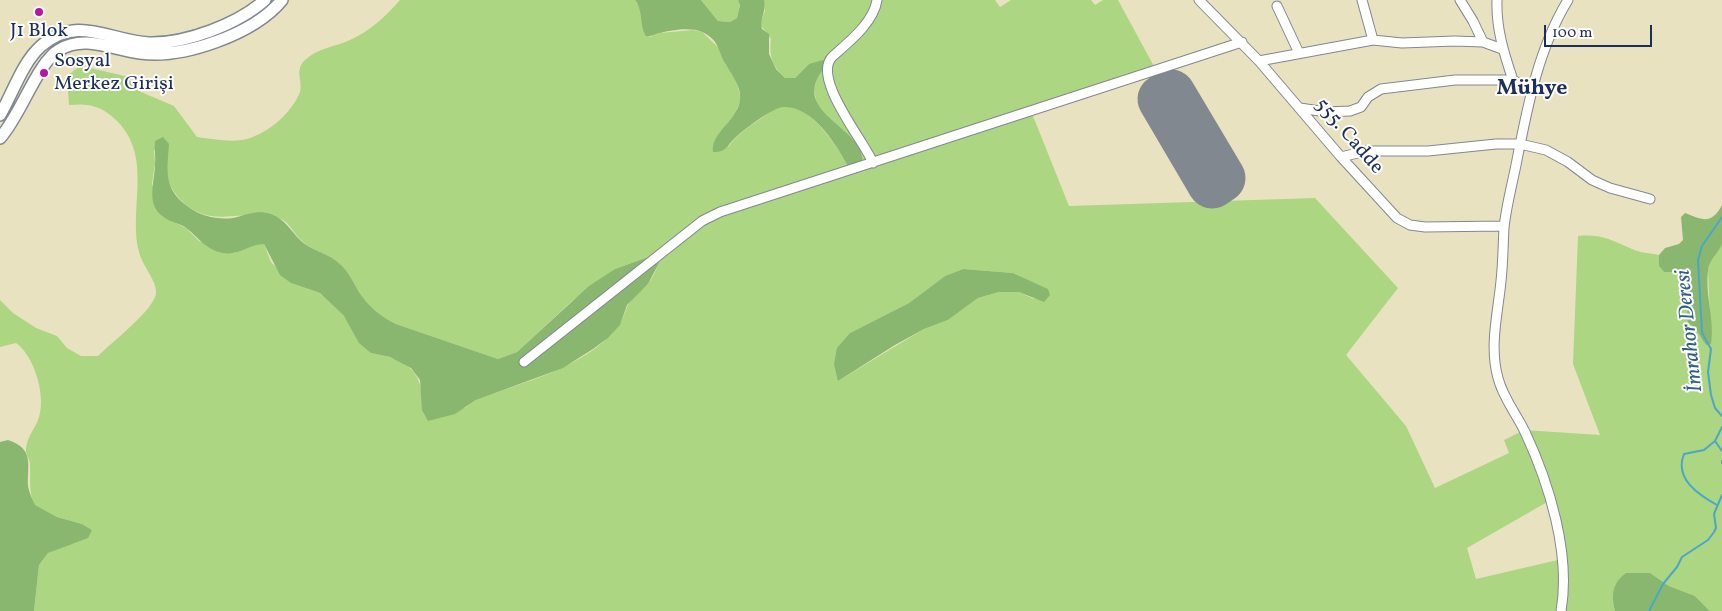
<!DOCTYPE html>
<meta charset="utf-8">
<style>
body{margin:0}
#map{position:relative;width:1722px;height:611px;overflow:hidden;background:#e9e2c1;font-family:Vollkorn,serif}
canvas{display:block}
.scale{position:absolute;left:1544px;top:25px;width:108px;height:22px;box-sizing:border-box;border:2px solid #1b2f5e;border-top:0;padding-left:6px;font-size:15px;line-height:18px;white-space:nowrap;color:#1b2f5e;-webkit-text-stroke:4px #fdfcf7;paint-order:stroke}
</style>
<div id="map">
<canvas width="1722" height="611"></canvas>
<div class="scale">100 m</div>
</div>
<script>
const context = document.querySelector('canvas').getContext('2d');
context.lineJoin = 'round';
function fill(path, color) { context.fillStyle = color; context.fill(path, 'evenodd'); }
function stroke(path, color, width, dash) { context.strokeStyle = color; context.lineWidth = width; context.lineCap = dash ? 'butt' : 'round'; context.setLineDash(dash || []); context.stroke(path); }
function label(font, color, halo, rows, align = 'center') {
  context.font = font + ' Vollkorn,serif'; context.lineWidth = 4; context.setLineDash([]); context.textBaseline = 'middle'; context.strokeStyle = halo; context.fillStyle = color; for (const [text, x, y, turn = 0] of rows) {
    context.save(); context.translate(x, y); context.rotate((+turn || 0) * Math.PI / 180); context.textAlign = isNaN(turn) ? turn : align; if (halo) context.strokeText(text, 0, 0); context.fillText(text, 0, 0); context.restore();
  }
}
const green = new Path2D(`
 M400,0H635L641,10L649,37L660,33L693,30L702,32L721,50L725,64L736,79L741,99L735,114L728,147C737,135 748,127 760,119C766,115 773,109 780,107C808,99 840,150 850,170L827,116L817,105L814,89L818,75L825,66L809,64L795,78H785C772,65 769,57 771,39L760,24L765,11L764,0H995L1000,7L1011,0H1091L1095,5L1103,0H1118L1156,70L1031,111L1069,206L1315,198L1398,288L1346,355L1406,426L1435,488L1509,453L1504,440L1524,430L1600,435L1573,364L1578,236C1603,234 1610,240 1632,249C1640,253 1650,253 1659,255V266L1664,272H1679C1697,289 1687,301 1688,322C1697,328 1700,337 1706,345L1711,341L1708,270L1711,259L1722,244V611H1710L1695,596L1669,586L1650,573H1626L1613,601L1615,611H34L39,565L48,553L92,530L82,524L57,517L34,505C28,486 31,482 30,463C29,458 25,454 26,449C27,437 34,430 38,420C47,399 35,356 16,343L0,347V300L13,313L36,328L57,336L67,348L81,356H98C112,342 155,309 156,293C157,281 142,265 139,252C128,208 154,157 116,120C101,106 90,103 69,105L67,76L77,68H90L125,76L141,92L174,106L197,137C213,139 232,143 247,139C268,133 292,113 300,92C303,81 294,70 305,60C318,48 334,47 350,40C369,32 387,15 400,0ZM154,150L168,155C164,171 167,184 178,197C210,233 243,206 281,219C289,222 295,235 302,241C313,251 330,254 340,264C349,272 353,282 359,292C369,307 380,316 396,324L498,359L517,352L572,301L615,269L662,252C659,263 655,275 648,284C643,290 636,293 631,300C625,308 624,319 618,327C583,369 525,381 476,400L465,408L422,394C418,364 398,358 371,353L344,316L320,293L291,283L271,262L264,244H256L234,253L199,241L186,228L162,216L152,184L155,163ZM963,269L1013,273L1047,289L1034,299L1019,292H999L978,298L948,320L924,329L838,381L850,333L909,303L945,276ZM1549,501L1562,559L1476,579L1467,548Z
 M701,0H738L740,4L737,18L730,22L718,21Z`);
const forest = new Path2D(`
 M635,0H701L718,21L730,22L737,18L740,5L738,0H764C767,11 759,19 762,29L769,34V54L776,69L785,78H795L809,64L823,60L825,62L826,66C792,105 841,120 859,147C862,152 862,160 863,166L850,170C838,147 813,105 783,107C772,108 743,130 734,139C727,146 725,153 713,152C711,136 728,126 735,113C747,95 736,81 726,65C718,52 720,40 702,32C691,27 672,30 660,33C655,34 651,37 646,36C639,25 644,12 635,0Z
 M163,137L169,144C167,172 163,190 190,208C202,217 223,221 237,217C249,214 258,210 271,214C285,219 291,231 301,241C313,251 330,254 340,264C349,272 353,282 359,292C369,307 380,316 396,324L498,359L517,352L589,286L615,269L662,252L658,265L648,284L627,305L620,325L608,338L593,349L563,368L476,400L455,414L428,421L422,410L420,380L411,368L390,357L371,353L359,343L344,316L320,293L291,283L280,275L264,244C249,244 239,256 223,253C206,250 198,237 185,227C178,223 167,221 161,215C146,202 155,181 155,164C156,156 154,149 155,141Z
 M1722,205C1722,214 1722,236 1722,244C1718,254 1709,259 1708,271C1705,296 1715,321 1711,344L1706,345C1700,337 1697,328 1688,323C1684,301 1700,291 1679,272H1664L1659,266V255L1665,248L1679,244L1683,240L1681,217L1685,213C1701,219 1711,226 1722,205Z
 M963,269L1013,273L1048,289L1050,295L1044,302L1019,292H999L978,298L948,320L924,329L895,345L838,381L834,364L837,348L850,333L909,303L945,276Z
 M8,440C35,449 27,465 28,486C29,492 32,499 35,505L57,517L82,524L92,530L88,538L48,553L39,565L34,611H0V442Z
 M1626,573H1650L1669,586L1695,596L1710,611H1615C1611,596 1612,583 1626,573Z`);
const stream = new Path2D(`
 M1722,217L1702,246L1698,260L1702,333L1711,349L1708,372L1711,395L1715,408L1722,416
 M1722,427L1715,441L1722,451
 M1715,441L1704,450L1684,454C1674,479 1699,495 1717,505
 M1722,461V463
 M1649,611L1663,584L1677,567L1682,557L1708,540L1714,532L1716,528L1714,514L1722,495`);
const runway = new Path2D(`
 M1171,94L1221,178L1212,184L1162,99Z`);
const minor = new Path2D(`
 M1199,0L1259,61L1341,157L1397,218L1410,225L1425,227L1504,226
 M1362,0L1373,40
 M1460,0L1473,21L1483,42
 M1497,0C1496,28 1504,54 1513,80
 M1277,6L1299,53
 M1259,61L1373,40L1402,43L1455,41L1483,42L1502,49
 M1300,108L1326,112L1350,111L1361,107L1368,97L1381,89L1455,80H1513L1532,90
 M1341,157L1366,151H1428L1496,144H1520L1546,150L1568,162L1592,180L1610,188L1650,199
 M873,163C865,142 810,77 833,56C849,42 874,22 877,0
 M524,362L702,221L720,212L1242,42
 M1561,611C1571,554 1549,483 1525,432C1516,413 1503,398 1498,378C1489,346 1498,313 1501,281C1503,263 1503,246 1504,228C1506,207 1512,185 1516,165C1527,109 1538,49 1568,0`);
const major = new Path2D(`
 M0,115C13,93 22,63 41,46C78,14 109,41 149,43C186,44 238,24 265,0
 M0,138C21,115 37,63 59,50C85,34 113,50 140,53C183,59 254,34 282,0`);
const markers = [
 [39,12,5,"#b5179e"],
 [44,73,5,"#b5179e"]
];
const poiNames = [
 ["J1 Blok",39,32],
 ["Sosyal",54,62,"left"],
 ["Merkez Girişi",54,85,"left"]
];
const streetNames = [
 ["555. Cadde",1348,137,49]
];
const waterNames = [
 ["İmrahor Deresi",1691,331,-96]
];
const quarterNames = [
 ["Mühye",1532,90]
];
fill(green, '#acd681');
fill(forest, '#89b76f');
stroke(stream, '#4ba6c9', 2);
stroke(runway, '#828890', 49);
stroke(minor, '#828890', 11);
stroke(major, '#828890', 14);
stroke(minor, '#fff', 9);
stroke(major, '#fff', 11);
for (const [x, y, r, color] of markers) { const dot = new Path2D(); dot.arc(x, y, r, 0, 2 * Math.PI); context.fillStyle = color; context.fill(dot); stroke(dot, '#fdfcf7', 2); }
label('20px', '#1b2f5e', '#fdfcf7', poiNames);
label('20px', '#1b2f5e', '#fdfcf7', streetNames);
label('italic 21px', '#2e5f89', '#fdfcf7', waterNames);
label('bold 22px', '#1b2f5e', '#fdfcf7', quarterNames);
</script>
